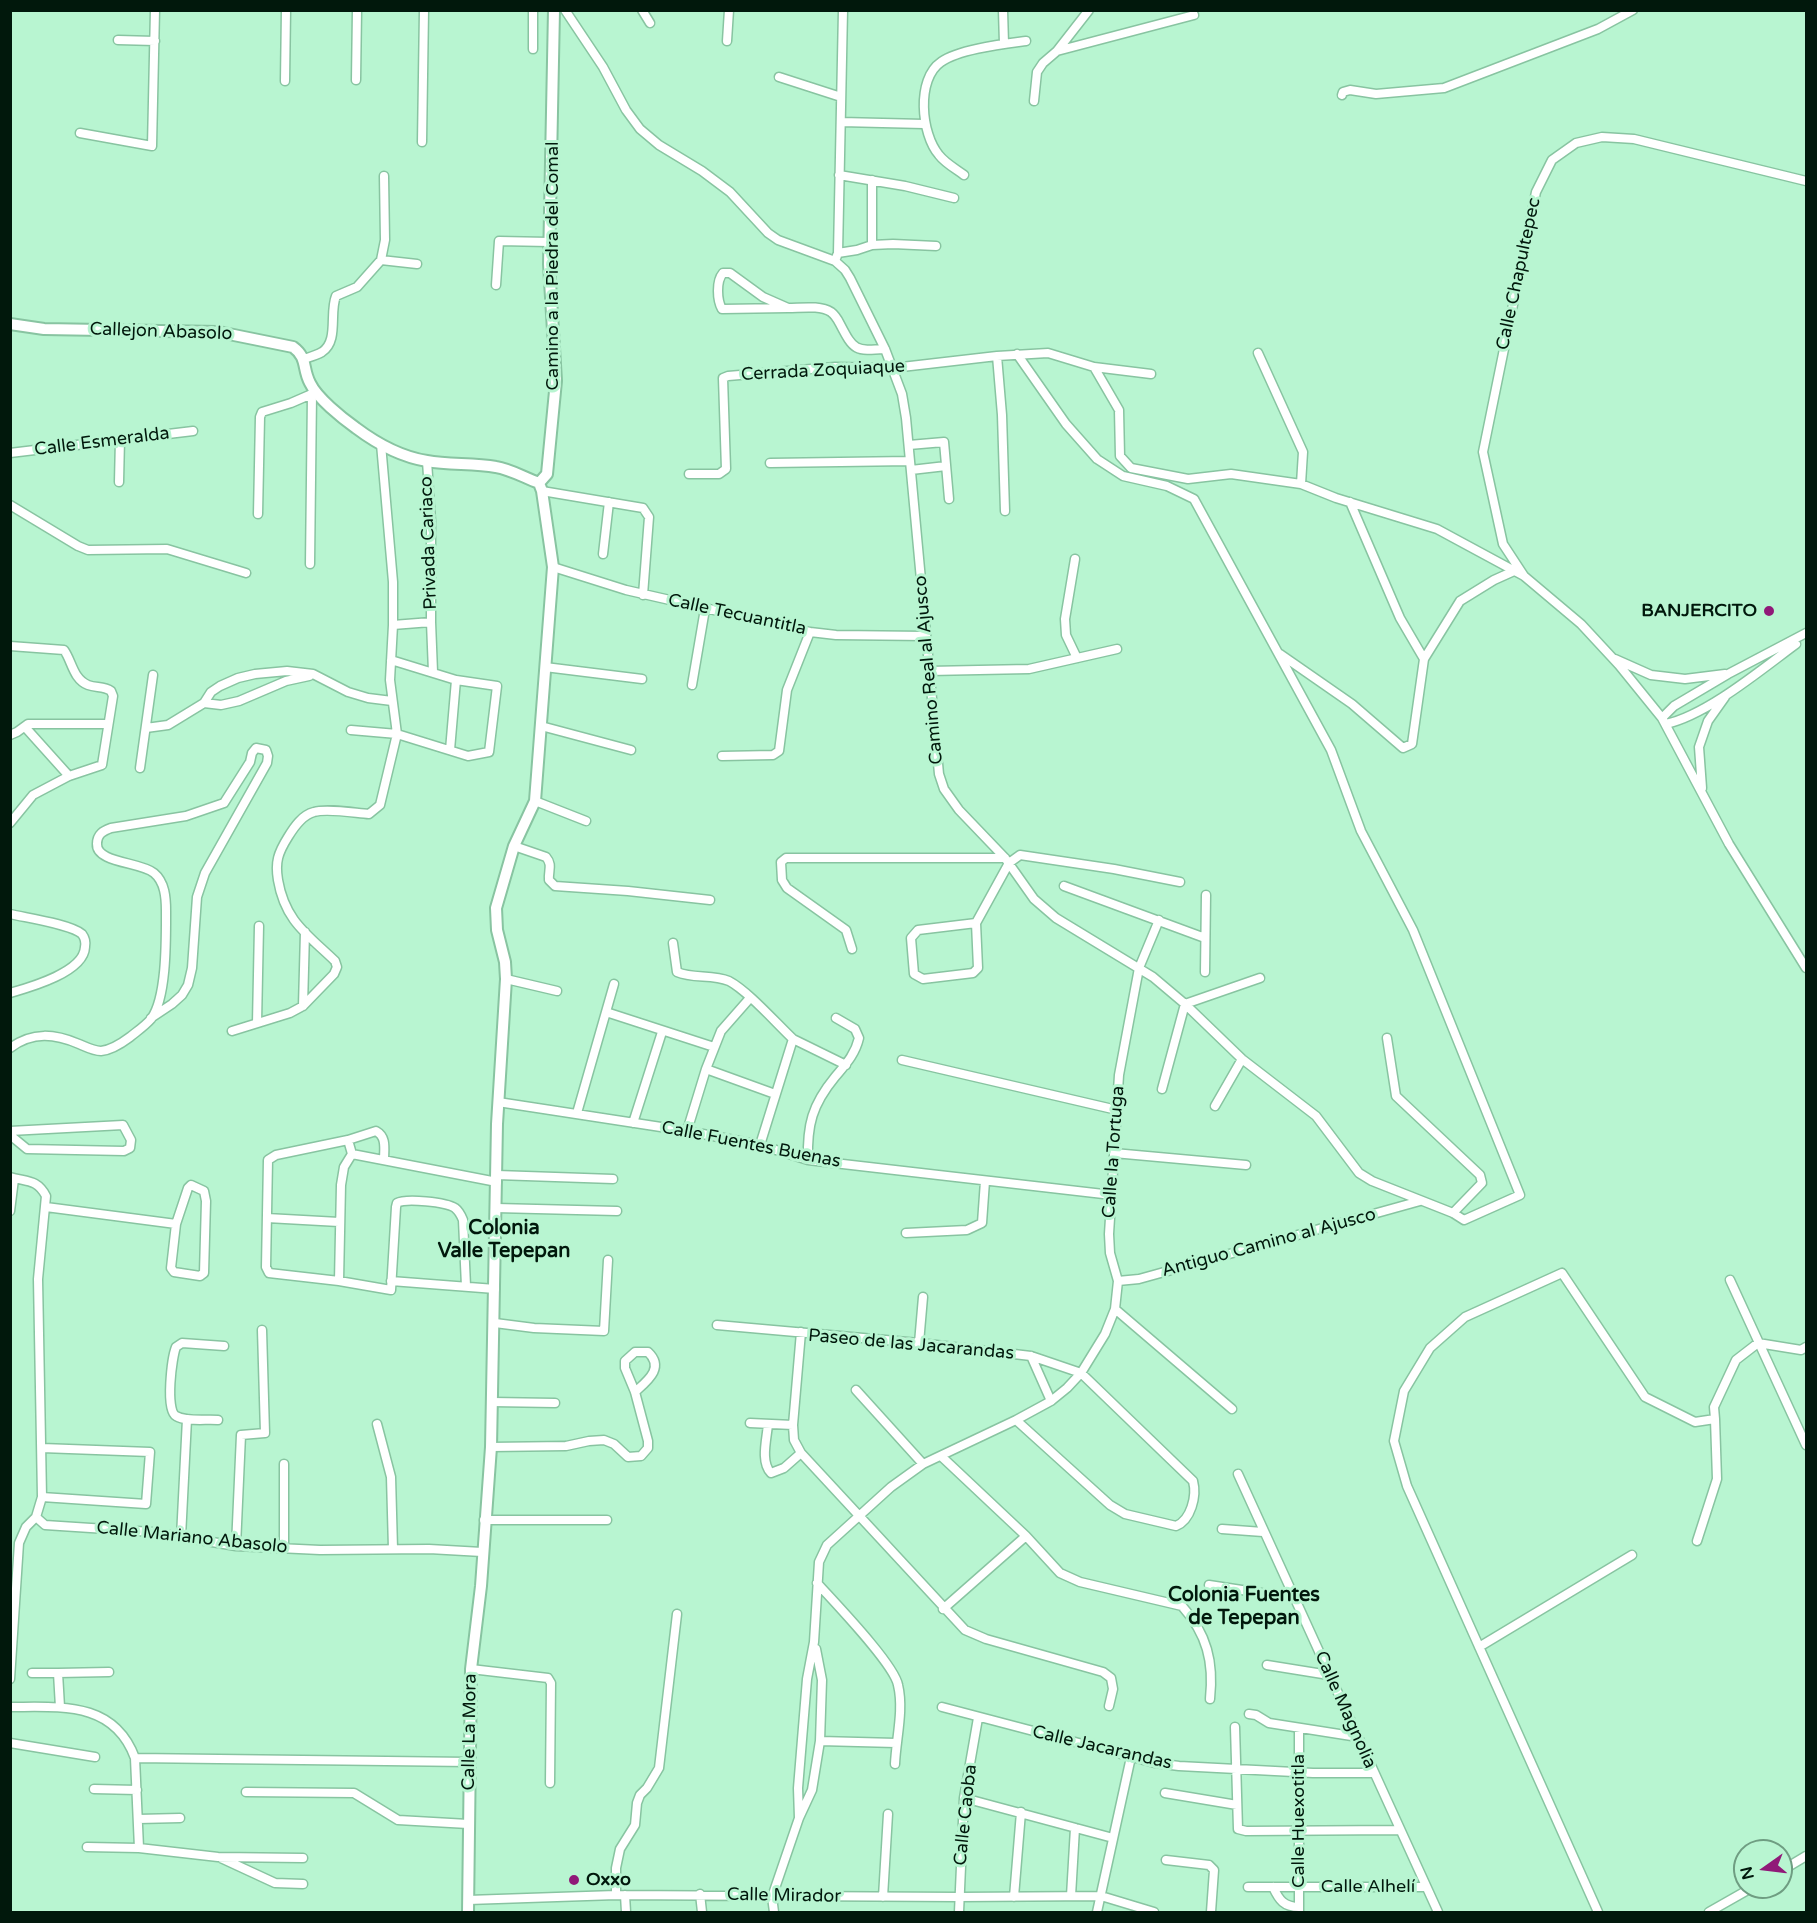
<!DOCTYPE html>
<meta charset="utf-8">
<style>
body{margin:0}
#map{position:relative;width:1817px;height:1923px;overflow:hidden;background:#b8f5d1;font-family:"Varela Round",sans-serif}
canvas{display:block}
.frame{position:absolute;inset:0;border:12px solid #01180c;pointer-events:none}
.north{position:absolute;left:1733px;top:1839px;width:60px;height:60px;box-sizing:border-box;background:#b8f5d1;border:2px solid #6f9d82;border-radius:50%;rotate:256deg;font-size:16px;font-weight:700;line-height:24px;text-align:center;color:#01180c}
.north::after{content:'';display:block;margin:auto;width:21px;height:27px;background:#901978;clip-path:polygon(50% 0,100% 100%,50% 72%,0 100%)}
</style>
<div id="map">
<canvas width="1817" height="1923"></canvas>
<div class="frame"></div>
<div class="north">N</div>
</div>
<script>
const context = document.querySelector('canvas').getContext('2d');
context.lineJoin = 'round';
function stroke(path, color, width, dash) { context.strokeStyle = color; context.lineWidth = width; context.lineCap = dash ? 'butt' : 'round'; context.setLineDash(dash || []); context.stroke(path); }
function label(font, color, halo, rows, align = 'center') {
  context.font = font + ' "Varela Round",sans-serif'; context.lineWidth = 6; context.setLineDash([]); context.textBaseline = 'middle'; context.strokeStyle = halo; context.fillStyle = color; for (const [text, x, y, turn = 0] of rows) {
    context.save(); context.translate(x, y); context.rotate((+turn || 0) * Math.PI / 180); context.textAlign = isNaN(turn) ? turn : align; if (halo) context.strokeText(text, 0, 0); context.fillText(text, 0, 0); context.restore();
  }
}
const minor = new Path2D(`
 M533,10V49
 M565,10L603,67L626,110L640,129L659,145L702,171L730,192L768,233L778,240L835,261L845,270L850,278L885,349L902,394L906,418L939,774L944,789L959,810L1005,858L1034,899L1056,918L1153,977L1185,1004L1242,1059L1316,1116L1359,1173L1372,1181L1453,1213L1464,1220L1520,1195L1413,930L1361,831L1331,750L1194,499L1167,486L1123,476L1097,459L1066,424L1017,354
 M642,10L650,23
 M1003,10L1004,44
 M118,40L155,41
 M727,41L729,10
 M1057,51L1194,15
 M779,77L841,97
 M356,80L357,10
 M285,81L286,10
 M1342,95L1343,92L1350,90L1376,94L1444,88L1598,29L1633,10
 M1034,101L1037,72L1043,63L1057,51L1089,10
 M841,122L924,124
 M80,133L152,146L155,10
 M422,142L424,10
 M839,175L905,186L954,198
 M964,175C956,169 945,163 939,155C921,134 916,79 941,62C959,49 1004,44 1026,41
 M872,180V245L893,244L936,246
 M838,253L857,250L872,245
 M381,260L417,264
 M835,261L838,253L843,10
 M723,273H730L763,297L788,308L722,309C717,300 716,281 723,273Z
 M496,285L499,241L549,242
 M788,308C801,308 820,305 831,312C835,315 838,320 840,324C854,351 855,351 885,349
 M1258,353L1303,452L1301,484
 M997,356L1002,415L1005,511
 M304,359C310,357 317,355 322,352C339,341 329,313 336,296L357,287L381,260L385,240L384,176
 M1094,367L1151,374
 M909,445L944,442L949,499
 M10,453L193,431
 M770,463L910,461
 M911,470L946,466
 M689,474H719L726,469L723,378L728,376L835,367L893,368L997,356L1048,353L1094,367L1119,410L1120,456L1131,468L1188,479L1231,474L1301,484L1336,498L1437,529L1524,576L1581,624L1619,665L1662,718L1729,844L1806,968
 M119,482L120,439
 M542,491L643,508L649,517L643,595
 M1350,502L1400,618L1424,659
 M10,505L78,546L88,550L167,549L246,573
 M258,514L260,417L262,412L291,403L314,393
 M603,554L609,502
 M1075,559L1065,619L1066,635L1077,658
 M310,564L312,394
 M553,567L626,590L810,632L836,635L926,636
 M1524,576L1503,544L1483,452L1536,192L1552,160L1576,143L1602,137L1634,139L1806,181
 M431,622L433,672
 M393,625L431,622V521L427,461
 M10,646L64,650C72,661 73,679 88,685C96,688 104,686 111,691L113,696L102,765L69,776L33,795L10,823
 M1280,654L1352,704L1403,748L1412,744L1424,659L1460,601L1494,580L1514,571
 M1615,659L1651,675L1685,679L1725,674
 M545,667L642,679
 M929,671L1029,669L1117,649
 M692,685L705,609
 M204,703L221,705L239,701L286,681L309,676
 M1662,718L1674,706L1728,674L1806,633
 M1666,724C1707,715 1762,669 1796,644
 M541,726L631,750
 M25,727L69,776
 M146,728L168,725L204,703L211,692L220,686L238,678L255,674L287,671L313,674L348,692L368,698L392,701
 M351,730L397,734L468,756L489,752L497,686L456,680L391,660
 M10,735L17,732L28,724H108
 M450,750L456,680
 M722,756L773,755L779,751L787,690L810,632
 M140,768L153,675
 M1702,788L1699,747L1708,721L1725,697
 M535,801L586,821
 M514,846L546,857C553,865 548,871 549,880L555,886L628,891L710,900
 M1064,886L1205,938
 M10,914C27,918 70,924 82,934C85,938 86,942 85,947C84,972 31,987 10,993
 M976,923L1009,863L1020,855L1114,869L1180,882
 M976,923L978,968L973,973L923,979L914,974L911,938L918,930Z
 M673,943L677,972C693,979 712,974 729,981C748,991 776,1023 793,1039L760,1145
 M852,949L846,930L787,888L782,880L781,862L786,858H1005
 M1205,972L1206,895
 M506,979L557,991
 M303,1006L305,932
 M606,1012L714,1047
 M257,1023L259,926
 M232,1031L290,1013L303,1006L334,974L337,967L335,961C307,934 285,921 278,880C275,862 278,853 288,837C294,827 302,815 314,812C327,808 355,813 369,814L380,805L397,734L390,680L393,625V582L381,444
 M1387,1038L1396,1096L1480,1175L1482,1183L1453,1213
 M793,1039L846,1065
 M10,1048C33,1031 55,1034 79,1044C86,1047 94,1051 101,1051C112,1050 122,1043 130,1037C136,1032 145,1026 151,1019C167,998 166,938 166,911C166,898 165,882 154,873C141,862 96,863 97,844C97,834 103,831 111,828L186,816L224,803L250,762L252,753L256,748L266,750L268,756L267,763L205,873L197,897L192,968L188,985L182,995L172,1004L151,1018
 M902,1060L1117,1110
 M706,1069L775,1094
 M1162,1089L1185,1004L1260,978
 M498,1102L687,1131L760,1145L808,1160L1112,1195
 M1215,1106L1242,1059
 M577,1113L614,984
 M633,1123L662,1032
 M10,1131L123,1125L131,1140L130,1148L124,1151L27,1149L10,1135
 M687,1131L706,1069L721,1031L750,998
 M348,1140L376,1131C387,1137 384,1149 384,1160
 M1114,1153L1246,1165
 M352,1154L497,1182
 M808,1160C807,1125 812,1105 835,1077C845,1065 855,1055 859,1038L855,1029L836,1018
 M497,1175L613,1179
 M10,1177C27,1182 37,1179 46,1196L38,1279L42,1497L36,1517L45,1525L152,1532L236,1546L320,1550L429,1549L482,1552
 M46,1207L176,1224L171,1268L174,1272L200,1276L204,1273L206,1201L204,1191L191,1185L188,1188L176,1224
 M496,1208L617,1211
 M10,1211L14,1179
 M267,1218L339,1222
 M906,1233L967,1230L982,1223L985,1181
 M1730,1280L1806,1445
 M339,1281L341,1185L344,1167L352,1154L348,1140L276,1155L268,1160L266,1267L269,1273L339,1281L391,1290L396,1207L397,1203C406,1198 446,1202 455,1208C459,1211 461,1215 463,1220L466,1286
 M391,1281L495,1289
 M1118,1281L1139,1279L1420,1201
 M1115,1309L1232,1409
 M495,1323L534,1328L604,1331L608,1260
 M717,1325L919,1343L1031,1356L1081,1373L1193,1481C1197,1496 1191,1520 1176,1526L1125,1514L1110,1505L1016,1420
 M801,1332L793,1425L794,1440L801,1453L965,1630L986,1639L1103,1672L1111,1678L1113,1689L1109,1706
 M919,1343L923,1297
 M1031,1356L1051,1401
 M856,1390L923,1464
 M492,1402L555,1403
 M218,1420C206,1419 186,1422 176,1416C165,1410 172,1357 176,1347L182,1343L224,1346
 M750,1423L793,1425
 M377,1424L391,1477L393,1549
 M768,1424C767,1438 760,1462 771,1473L784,1468L801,1453
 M491,1447L566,1446L589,1441L604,1440L614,1444L628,1457L641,1456L648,1448V1441L635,1392L625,1368V1361L635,1352H648C665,1368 647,1381 635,1392
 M941,1456L1026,1536L1060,1573L1080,1582L1182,1606C1207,1634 1214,1662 1210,1699
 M284,1464V1548
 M1238,1474L1438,1912
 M42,1497L146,1504L150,1452L42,1448
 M484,1520H607
 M1222,1529L1263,1532
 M181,1537L187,1419
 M1697,1541L1717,1479L1715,1419
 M236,1546L241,1435L265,1433L262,1330
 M817,1583C835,1603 894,1664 898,1685C904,1710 896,1739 895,1764
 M1209,1585L1294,1598
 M943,1609L1026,1536
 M1479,1647L1632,1555
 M1267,1665L1329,1675
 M471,1669L548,1678L551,1683L550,1783
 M32,1673H58
 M10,1679L19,1543L26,1527L36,1517
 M10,1707C61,1707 114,1701 135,1758L470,1762
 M60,1707L58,1673L109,1672
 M942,1707L1155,1763L1179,1766L1313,1773H1373
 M1249,1714L1256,1715L1269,1723L1358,1737
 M1235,1727L1238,1829L1246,1831L1399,1830
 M1299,1729V1912
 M820,1741L896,1743
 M10,1743L95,1757
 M135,1758L139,1848
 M94,1789L137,1790
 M246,1792L354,1793L398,1820L468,1824
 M1165,1793L1237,1805
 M964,1798L1113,1838
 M799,1818L798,1788L807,1679L814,1642L819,1562L827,1545L891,1487L923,1464L1016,1420L1051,1401L1067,1388L1081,1373L1105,1334L1115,1309L1118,1281L1110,1253L1109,1234L1119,1075L1139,968L1159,920
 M138,1819L180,1818
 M87,1847L139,1848L218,1857L303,1858
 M221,1858L275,1883L303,1884
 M1166,1860L1209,1865L1214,1870L1211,1912
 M1781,1871L1806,1856
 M1248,1887H1426
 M1273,1887C1279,1900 1284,1907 1299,1907
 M700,1894L702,1912
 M616,1895V1868L620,1849L635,1825L637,1803L640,1795L647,1788L659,1768L677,1614
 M625,1895L626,1912
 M1071,1896L1075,1828
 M883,1897L888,1814
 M1014,1897L1021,1812
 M468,1900L616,1895L959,1897L1101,1896L1154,1912
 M774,1912L772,1897L799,1818L812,1790L820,1741L822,1680L816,1649
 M959,1912L964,1798L978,1718
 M1097,1912L1131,1757
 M1598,1912L1407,1486L1394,1441L1404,1391L1430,1348L1465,1317L1562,1273L1645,1397L1695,1422L1715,1419L1714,1407L1736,1360L1758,1343L1801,1350L1806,1347
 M1709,1912L1753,1887`);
const tertiary = new Path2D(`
 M10,324L44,329L219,332L293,347C308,358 302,368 310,383C317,398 342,418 356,428C376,443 402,457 427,461C449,465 473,463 496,467C510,469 525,478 539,483
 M539,483L547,474L556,381L549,264L554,10
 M468,1912L471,1669L481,1586L491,1447L497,1124L506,979L505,962L497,930L496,908L514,846L535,801L553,567L542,491L539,483`);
const markers = [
 [1769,611,6,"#901978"],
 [574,1880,6,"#901978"]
];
const streetNames = [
 ["Camino a la Piedra del Comal",553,266,-90],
 ["Calle Chapultepec",1519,274,-78],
 ["Callejon Abasolo",161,332,2],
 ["Cerrada Zoquiaque",823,371,-3],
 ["Calle Esmeralda",102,442,-7],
 ["Privada Cariaco",429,543,-92],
 ["Calle Tecuantitla",737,615,12],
 ["Camino Real al Ajusco",929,670,-95],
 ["Calle Fuentes Buenas",751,1145,11],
 ["Calle la Tortuga",1114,1152,-86],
 ["Antiguo Camino al Ajusco",1269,1243,-15],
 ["Paseo de las Jacarandas",911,1345,5],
 ["Calle Mariano Abasolo",192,1538,6],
 ["Calle Magnolia",1345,1710,66],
 ["Calle La Mora",470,1732,-89],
 ["Calle Jacarandas",1102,1748,13],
 ["Calle Caoba",966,1815,-84],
 ["Calle Huexotitla",1299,1821,-90],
 ["Calle Alhelí",1368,1887],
 ["Calle Mirador",784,1896,1]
];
const poiNames = [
 ["BANJERCITO",1757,611],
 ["Oxxo",586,1880,"left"]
];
const neighbourhoodNames = [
 ["Colonia",504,1229],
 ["Valle Tepepan",504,1252],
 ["Colonia Fuentes",1244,1596],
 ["de Tepepan",1244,1619]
];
stroke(minor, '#88c4a1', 11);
stroke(tertiary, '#88c4a1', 14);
stroke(minor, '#fff', 8);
stroke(tertiary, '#fff', 10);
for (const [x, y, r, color] of markers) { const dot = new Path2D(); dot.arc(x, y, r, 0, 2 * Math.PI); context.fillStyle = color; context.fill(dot); stroke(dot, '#b8f5d1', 2); }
label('18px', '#01180c', '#b8f5d1', streetNames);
label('bold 18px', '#01180c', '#b8f5d1', poiNames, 'right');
label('bold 20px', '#01180c', '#b8f5d1', neighbourhoodNames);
</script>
